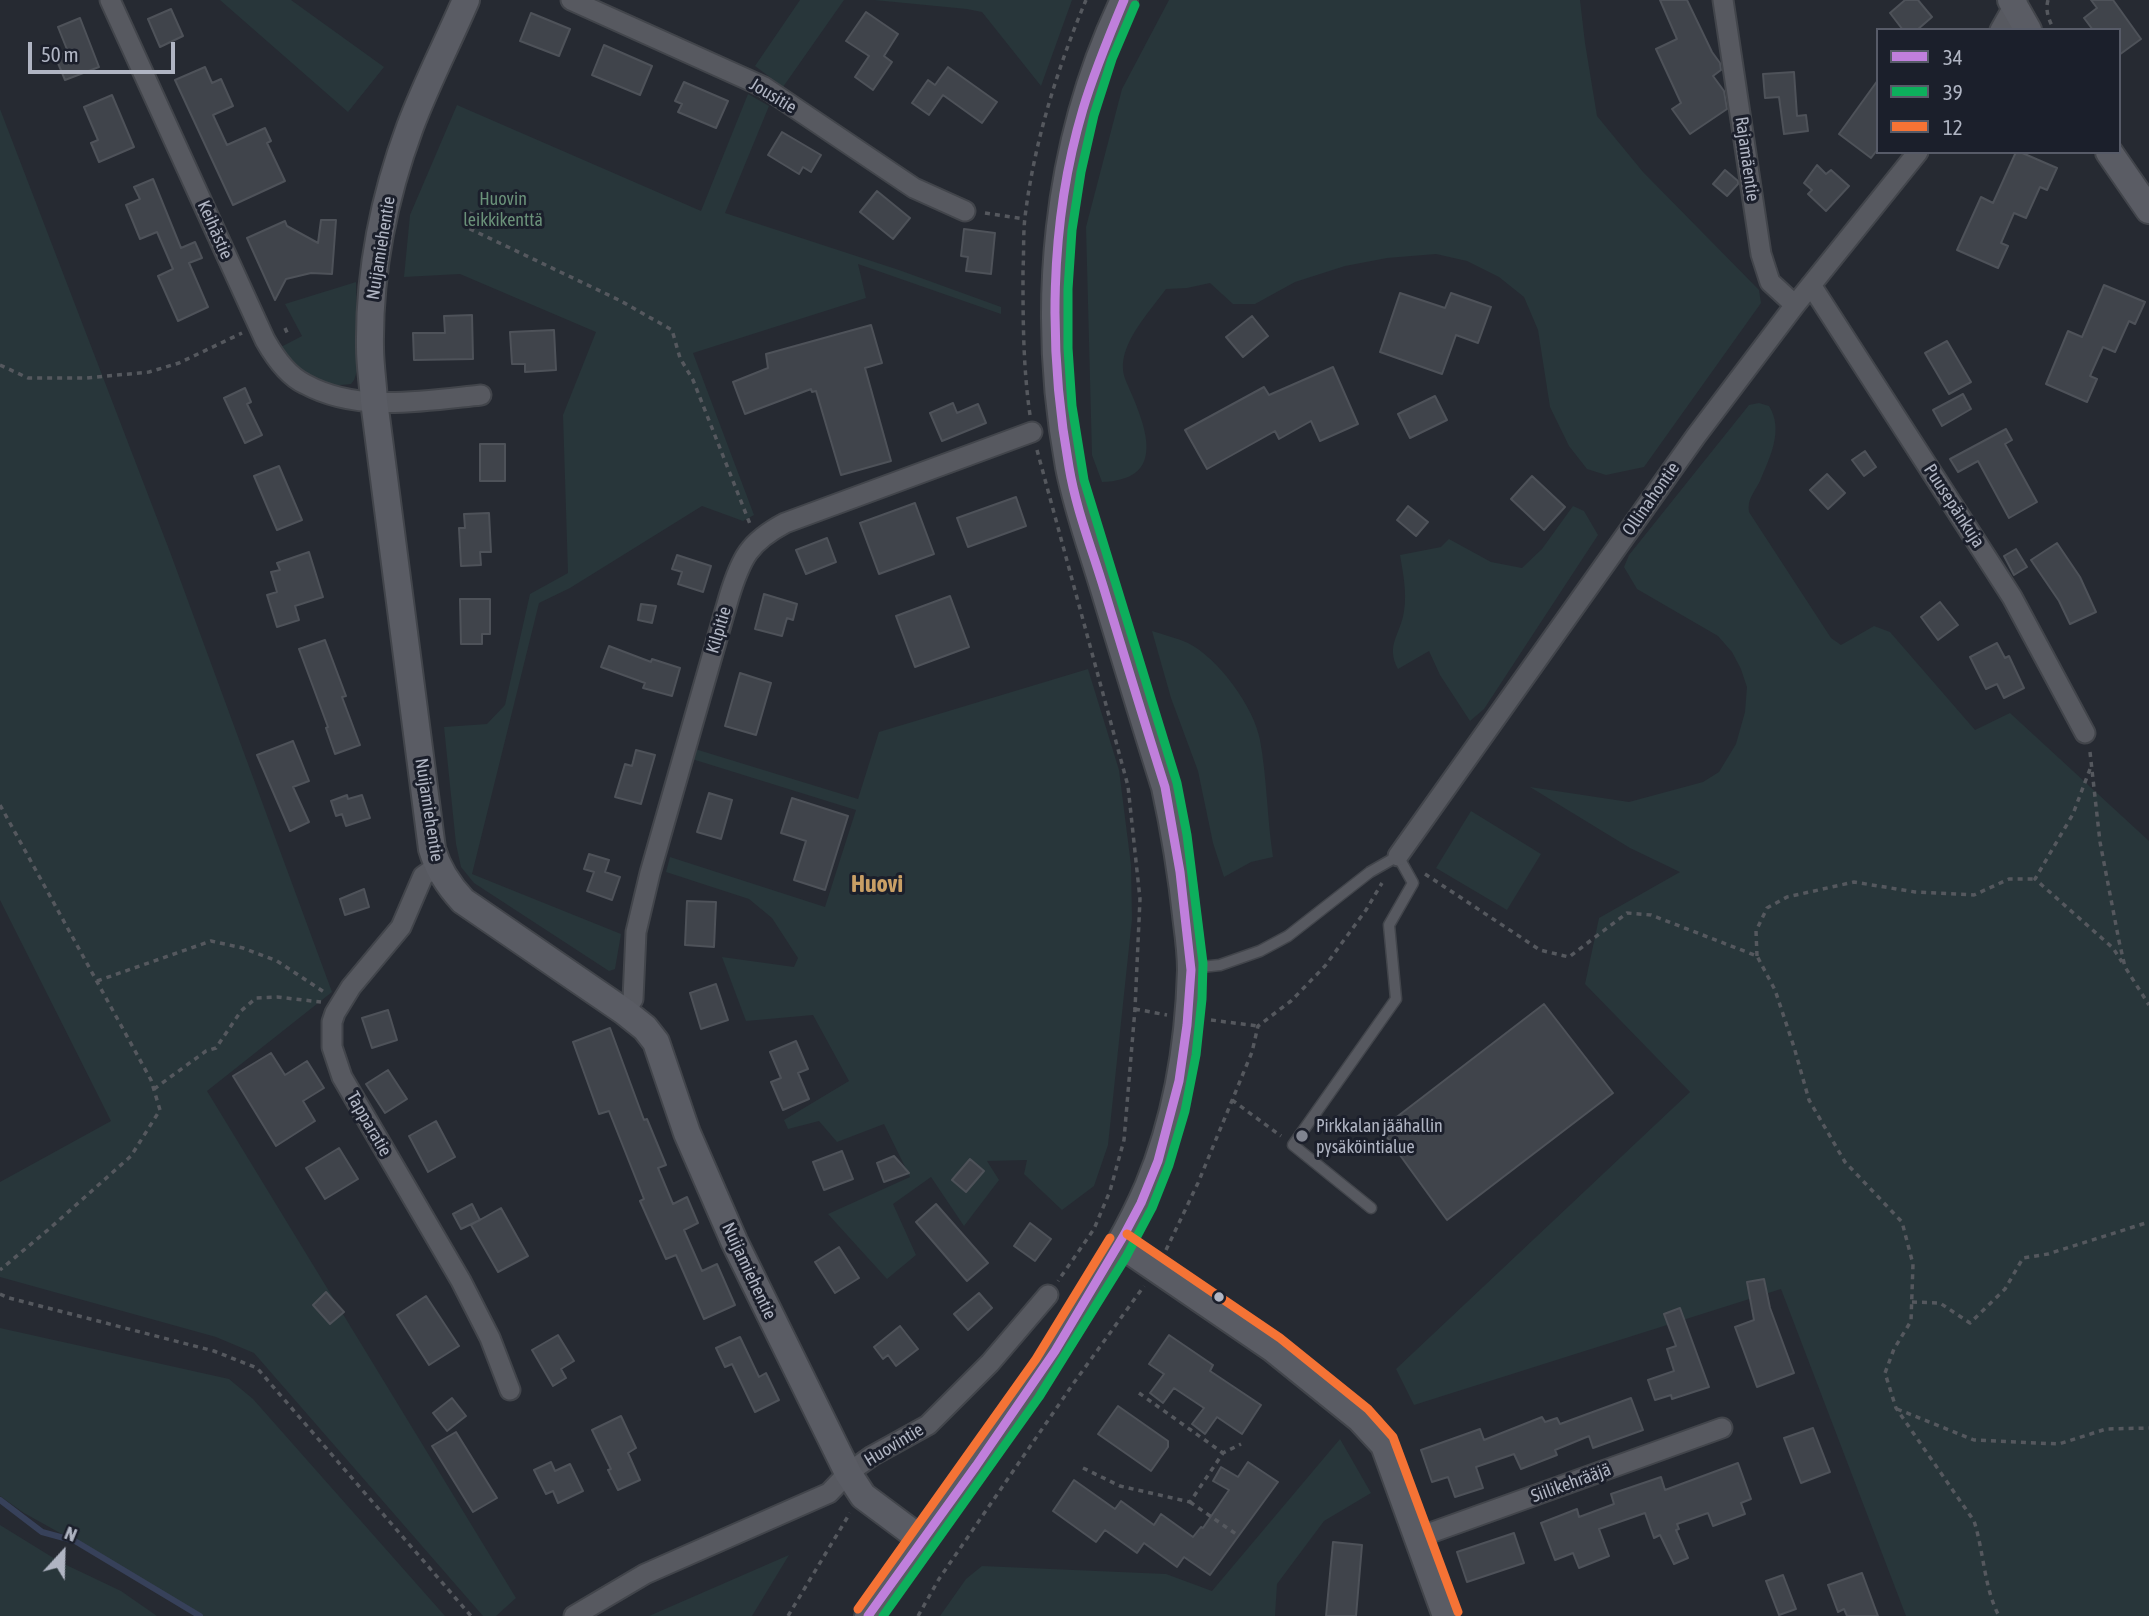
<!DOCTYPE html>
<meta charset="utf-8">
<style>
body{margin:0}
#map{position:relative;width:2149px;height:1616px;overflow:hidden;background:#262a32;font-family:"Asap Condensed",sans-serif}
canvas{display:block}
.legend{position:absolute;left:1876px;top:28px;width:245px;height:126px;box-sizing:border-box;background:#1b1f2b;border:2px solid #575b68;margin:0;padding:9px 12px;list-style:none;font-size:21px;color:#b0b5c3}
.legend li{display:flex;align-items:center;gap:14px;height:35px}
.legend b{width:35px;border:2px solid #575b68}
.north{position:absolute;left:28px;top:1518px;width:70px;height:70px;-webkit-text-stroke:5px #1b1f2b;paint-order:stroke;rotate:22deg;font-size:19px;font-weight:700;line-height:28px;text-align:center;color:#b0b5c3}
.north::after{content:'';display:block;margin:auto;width:24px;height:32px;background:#b0b5c3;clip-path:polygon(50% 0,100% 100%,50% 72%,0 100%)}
.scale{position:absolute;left:28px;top:42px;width:147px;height:32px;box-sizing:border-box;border:4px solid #b0b5c3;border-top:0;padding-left:9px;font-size:21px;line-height:24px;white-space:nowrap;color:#b0b5c3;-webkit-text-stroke:5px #1b1f2b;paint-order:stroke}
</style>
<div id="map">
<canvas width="2149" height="1616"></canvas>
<ul class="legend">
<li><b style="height:9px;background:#c07fdc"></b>34</li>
<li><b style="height:9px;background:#0daf5c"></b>39</li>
<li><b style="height:9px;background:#f57335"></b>12</li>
</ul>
<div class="north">N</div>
<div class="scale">50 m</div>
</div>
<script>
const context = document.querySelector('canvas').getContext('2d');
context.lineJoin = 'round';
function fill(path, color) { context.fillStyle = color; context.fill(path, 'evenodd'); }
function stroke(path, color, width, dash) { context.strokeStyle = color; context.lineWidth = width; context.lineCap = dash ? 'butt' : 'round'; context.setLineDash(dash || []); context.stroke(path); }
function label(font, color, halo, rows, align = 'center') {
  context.font = font + ' "Asap Condensed",sans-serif'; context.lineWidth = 6; context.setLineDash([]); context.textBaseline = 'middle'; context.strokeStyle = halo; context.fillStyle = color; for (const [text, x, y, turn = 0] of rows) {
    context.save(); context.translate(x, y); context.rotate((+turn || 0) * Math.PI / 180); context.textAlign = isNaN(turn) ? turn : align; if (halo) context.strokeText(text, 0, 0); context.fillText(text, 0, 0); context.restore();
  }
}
const green = new Path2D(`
 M220,0H291L384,67L348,112Z
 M800,0H844L783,87L755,66Z
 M874,0H1072L1041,86L982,12L967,9Z
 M1169,0H1580L1585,43L1597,116L1643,172L1759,290L1761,303L1644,467L1606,475L1587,469L1569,446L1550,407L1538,330L1524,297L1499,277L1467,261L1436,254L1387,258L1345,266L1295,282L1255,304H1233L1210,283L1187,288L1166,289C1151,310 1121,341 1123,369C1123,377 1129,387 1132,395C1149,435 1163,480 1102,482L1092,455L1086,227L1122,89Z
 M748,94L769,106L725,213L899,270L1001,307V314L858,264L866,298L693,353L754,515L743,521L702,506L570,588L539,603L472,874L621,934L615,969L609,971L474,883L461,867L456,844L444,727L487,724L505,705L530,594L568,573L563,415L596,332L460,274L404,277L410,215L457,105L701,211Z
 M0,109L170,552L332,992L207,1091L516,1598L496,1616H483L254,1353L216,1337L0,1277V1182L111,1121L0,900Z
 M356,282L358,368L354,380L351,384L330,386L301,372L279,348L302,336L285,304Z
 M1759,403L1769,406C1784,430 1770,457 1760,481C1754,493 1747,499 1749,512L1831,638L1841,645L1874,626L1890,632L1975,730L2010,713L2149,841V1616H1906L1781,1289L1414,1405L1396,1369L1690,1092L1585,984L1599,918L1680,872L1630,848L1530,787L1629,802L1703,782L1719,772L1736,744L1745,712L1747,687L1741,669L1732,652L1718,636L1637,589L1624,567L1629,555L1749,405Z
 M1573,506L1584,511L1598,535L1484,709L1470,721L1440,675L1429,651L1398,669C1385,645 1401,634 1404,611C1407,592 1403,573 1400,555L1441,547L1449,539L1491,562L1522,568L1542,549Z
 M1152,631C1164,635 1177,638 1188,643C1218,658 1254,707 1260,740C1267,778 1267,818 1273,857L1251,862L1224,877L1213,843L1198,771L1171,698Z
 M1088,669L1119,770L1131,865L1132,919L1108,1145L1094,1186L1062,1210L1024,1174L1027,1160L987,1161L999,1180L964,1226L931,1177L893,1204L916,1255L887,1279L828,1214L910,1177L884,1124L837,1142L819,1121L788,1129L784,1120L849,1081L813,1015L746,1021L722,957L794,967L798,958L772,918L749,899L666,872L670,857L825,907L856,810L692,759L695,749L858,799L879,732Z
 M1471,811L1541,854L1507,910L1436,868Z
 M0,1328L229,1379L253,1399L445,1616H199L116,1564L24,1513L0,1496Z
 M1340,1439L1371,1493L1324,1521L1277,1584L1275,1616H940L966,1579L982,1566L1166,1574L1212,1591Z
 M0,1525L60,1562L121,1591L157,1616H0Z
 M789,1555L752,1616H649Z`);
const stream = new Path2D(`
 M0,1500L42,1532L75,1541L200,1616`);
const building = new Path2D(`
 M1660,0H1687L1712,52L1720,63L1721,70L1713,76L1724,91L1727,109L1690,134L1672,109L1681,103L1656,49L1677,39Z
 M1905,0H1918L1932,17L1917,30H1903L1890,13Z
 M2091,0H2113L2141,39L2119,55V30H2093L2084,18L2097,8Z
 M171,9L183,36L160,47L148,19Z
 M866,12L898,34L884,56L892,62L873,90L855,77L869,56L846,41Z
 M531,13L570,29L559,56L520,41Z
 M80,18L99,67L65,80L55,56L68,52L58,27Z
 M604,45L652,66L640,95L592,75Z
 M205,67L212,83L221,79L233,106L213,115L227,145L265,128L271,141L267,143L285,181L233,205L175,80Z
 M948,67L997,102L982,123L943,95L929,115L912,103L928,80L935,85Z
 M1794,72L1797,116L1806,115L1808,131L1784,134L1779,97L1765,98L1763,74Z
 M1878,80V149L1871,158L1839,134Z
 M684,82L728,101L716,128L678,112L682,104L675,101Z
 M112,95L134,147L99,162L91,143L98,140L84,107Z
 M782,132L821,155L811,172L803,167L799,174L768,155Z
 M2016,152H2020L2057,168L2047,190L2040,187L2026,218L2014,213L2001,243L2008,246L1998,268L1957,250L1981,197L1993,203Z
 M1817,165L1826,174L1831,170L1849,186L1826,211L1808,194L1812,190L1804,183Z
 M1725,170L1738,181V184L1727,196L1713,184Z
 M153,179L181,248L195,242L202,258L189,263L208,307L178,321L158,276L173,269L157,232L140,239L126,205L140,199L134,187Z
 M877,191L910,218L893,239L860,212Z
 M321,220H336L332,274L311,273L286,279L275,300L247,238L285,221L287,226L318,243Z
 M964,229L995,233L991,274L966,271L968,257L961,256Z
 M2104,285L2145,302L2135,324L2129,321L2115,352L2103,347L2090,376L2097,379L2087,402L2046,384L2068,331L2082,337Z
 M1400,293L1445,308L1451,293L1491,307L1478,343L1456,335L1442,374L1380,352Z
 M472,315L473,359L414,360L413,333H445L444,316Z
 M1252,316L1268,336L1243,357L1226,337Z
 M871,325L882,363L865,368L891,461L841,475L816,391L812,392L811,389L745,414L733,382L768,368L766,354Z
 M554,330L556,370L525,372V364H512L510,332Z
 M1947,341L1971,382L1949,394L1925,353Z
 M1333,367L1358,424L1320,441L1311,421L1279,439L1275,431L1207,469L1185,430L1264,387L1269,395Z
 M245,388L251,402L247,404L262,435L245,443L224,398Z
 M1963,394L1971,409L1942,426L1933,410Z
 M1435,396L1447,420L1410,438L1398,414Z
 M953,403L957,413L978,404L986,423L942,441L930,413Z
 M2006,429L2012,440L2005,444L2037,502L2009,518L1978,461L1958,472L1950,459Z
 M480,444H505V481H480Z
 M1865,451L1876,467L1864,476L1852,460Z
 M279,466L302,520L277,530L254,476Z
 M1827,474L1845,493L1828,509L1810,490Z
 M1532,476L1565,507L1544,530L1511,499Z
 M1016,497L1026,526L968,547L957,518Z
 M915,503L934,554L879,574L860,523Z
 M1408,506L1428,522L1416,536L1397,520Z
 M489,513L491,552H480L481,565L461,566L459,528H465L464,514Z
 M827,538L836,562L806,574L796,550Z
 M2057,543L2080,577L2096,612L2070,624L2059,601L2031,560Z
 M2016,549L2027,567L2014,575L2004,556Z
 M309,552L323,597L295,606L299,620L277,627L267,595L277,592L271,572L280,570L277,563Z
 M677,555L711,566L703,592L678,584L682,572L672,569Z
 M764,594L797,604L793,620L787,618L782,636L755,629Z
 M950,596L969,647L915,667L896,616Z
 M460,599H490V634H482V644H461Z
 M1940,602L1958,625L1938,640L1921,617Z
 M641,604L656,606L652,623L638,620Z
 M325,640L346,696L342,697L360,745L335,754L326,728L328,727L299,649Z
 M1997,643L2005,658L2009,656L2024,688L2004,698L1997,684L1986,689L1970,657Z
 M609,646L651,662L652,659L680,668L672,696L643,688L645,683L601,667Z
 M740,673L771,683L756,735L725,726Z
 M293,741L309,781L293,787L309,822L290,831L257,755Z
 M636,750L655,755L641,804L615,797L625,764L632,766Z
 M709,793L732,800L721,839L697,832Z
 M347,795L348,799L362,795L370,818L346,826L342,814L336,816L331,801Z
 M792,798L848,816L825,890L794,880L806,841L781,833Z
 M589,854L609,860L605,872L620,877L612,900L587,891L594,872L584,869Z
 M364,889L369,907L345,915L340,899Z
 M687,901L716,902L714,947L685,945Z
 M716,984L728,1020L701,1029L690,993Z
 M1544,1004L1613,1093L1447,1220L1381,1129Z
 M388,1010L397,1040L372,1048L362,1018Z
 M610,1028L644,1120L647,1119L666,1165L658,1168L673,1204L687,1197L698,1223L684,1230L702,1271L717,1264L735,1305L704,1319L676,1255L666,1259L640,1201L644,1199L609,1111L599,1114L573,1042Z
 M796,1041L808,1069L798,1073L809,1099L783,1110L771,1082L781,1078L770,1052Z
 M271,1053L285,1075L307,1061L324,1088L303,1101L315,1121L276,1146L233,1076Z
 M388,1070L407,1099L385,1113L366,1084Z
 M436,1121L455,1157L428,1172L409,1136Z
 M339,1148L358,1179L325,1199L306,1168Z
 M842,1151L853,1179L824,1190L813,1162Z
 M894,1156L909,1173L884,1182L877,1163Z
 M970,1159L984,1171L966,1192L952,1180Z
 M472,1204L480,1220L461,1229L453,1214Z
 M936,1204L988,1263L967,1281L916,1222Z
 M501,1208L528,1256L498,1272L471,1225Z
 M1030,1223L1051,1239L1035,1261L1014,1246Z
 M839,1247L859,1278L835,1293L815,1262Z
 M1764,1279L1770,1308L1794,1373L1757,1387L1735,1327L1754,1320L1747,1282Z
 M326,1292L344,1312L330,1324L313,1305Z
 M979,1293L992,1308L968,1330L954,1314Z
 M426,1296L459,1346L429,1365L397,1315Z
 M1680,1308L1709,1387L1672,1399L1671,1395L1655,1400L1648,1380L1674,1371L1667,1349L1676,1346L1664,1314Z
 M900,1326L918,1349L896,1366L888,1355L883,1359L874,1347Z
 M558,1335L574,1361L561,1369L566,1378L553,1386L532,1350Z
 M1169,1335L1213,1365L1210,1371L1261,1405L1242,1434L1217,1417L1205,1434L1192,1424L1204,1408L1174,1388L1163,1403L1150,1393L1164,1374L1149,1364Z
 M740,1337L759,1377L766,1373L779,1400L755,1412L732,1364L725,1367L716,1348Z
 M452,1398L466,1416L447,1431L433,1413Z
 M1631,1398L1643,1430L1593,1448L1589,1436L1555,1450L1557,1455L1521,1469L1514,1454L1476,1467L1483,1488L1455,1497L1448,1477L1432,1482L1421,1450L1480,1429L1484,1440L1542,1417L1545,1422L1557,1418L1560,1424Z
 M1118,1406L1168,1441V1447L1151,1471L1098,1434Z
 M621,1416L636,1448L628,1453L640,1480L618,1490L608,1470L611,1469L592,1430Z
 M1813,1428L1830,1472L1801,1483L1784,1438Z
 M456,1432L497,1498L473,1512L432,1446Z
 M551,1462L555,1471L570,1464L583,1491L558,1503L553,1491L546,1494L534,1470Z
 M1248,1462L1278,1482L1210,1575L1184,1557L1177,1567L1144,1543L1137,1553L1105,1530L1096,1542L1053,1511L1074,1480L1115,1509L1121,1501L1154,1525L1161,1514L1193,1537L1201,1527L1203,1528L1229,1490L1213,1481L1221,1467L1238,1477Z
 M1738,1463L1751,1499L1741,1503L1745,1514L1713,1526L1708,1513L1677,1524L1679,1529L1676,1530L1688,1558L1674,1564L1660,1535L1654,1538L1645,1513L1599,1529L1609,1556L1579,1568L1573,1553L1555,1560L1541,1523L1577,1509L1579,1517L1614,1504L1611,1494L1661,1477L1665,1490Z
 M1514,1533L1524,1563L1467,1582L1457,1552Z
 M1333,1542L1362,1545L1356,1616H1326Z
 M1862,1573L1878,1616H1847L1844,1609L1838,1612L1828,1585Z
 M1783,1575L1796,1609L1779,1615L1766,1581Z`);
const path = new Path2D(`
 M2048,0C2045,11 2049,20 2054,30
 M472,212L466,227L619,300L672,330L680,358L693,380L750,524
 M985,213L1024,219
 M285,328L289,337
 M0,365L28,378H87L149,372L179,363L242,333
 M1030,415C1023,367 1023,319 1023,270C1024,253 1023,234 1025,217C1034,143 1057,69 1086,0
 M1037,450L1128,786L1140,899L1135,1009L1124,1140L1110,1191L1094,1229L1058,1281
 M2090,752L2100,842L2119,941L2125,967L2149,1005
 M2090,769L2073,814L2035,879L2113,948L2122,962
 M0,805L151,1080L160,1110L131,1156L49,1229L0,1270
 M1425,874L1540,950L1569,957L1627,913L1651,915L1757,956L1775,990L1794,1047L1809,1100L1845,1162L1902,1222L1913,1264L1911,1321L1894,1349L1885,1373L1896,1408L1974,1521C1984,1552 1984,1588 1999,1616
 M1757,956L1756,931L1767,908L1787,897L1854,882L1915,892L1974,895L2009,879H2035
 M97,981L211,941L243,948L277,961L327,994
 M1135,1009L1167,1015
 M1211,1020L1258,1026
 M154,1089L206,1051L216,1048L241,1011L256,998L277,997L321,1002
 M1232,1100L1281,1136
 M1166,1250L1198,1183L1252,1052L1258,1026L1291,1001L1325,966L1366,910L1382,883
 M0,1294L9,1298L214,1351L257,1368L471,1616
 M1912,1302L1940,1303L1970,1323L2005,1289L2023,1258L2048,1254L2149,1222
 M1139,1393L1223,1453
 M1897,1409L1974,1440L2059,1444L2106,1429L2149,1428
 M1083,1468L1120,1486L1190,1502L1223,1453L1241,1444
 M1190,1502L1236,1534
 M788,1616L850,1513
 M918,1616L939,1579L1073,1384L1144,1286`);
const lane = new Path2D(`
 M1192,968L1220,965L1260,951L1288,936L1370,872L1398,856L1413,883L1389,925L1396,999L1293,1145L1371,1208`);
const street = new Path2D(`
 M110,0L265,340C274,356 288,376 305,384C358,413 424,401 481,395
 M571,0L764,87L914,188L965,211
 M1723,0L1761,254L1770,282L1795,305
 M2000,30L2017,0
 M1811,285L2012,597L2085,733
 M1398,856L1696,436L1795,305L1918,152
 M437,866L423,876L401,927L351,987L335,1013L332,1022V1047L342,1077L461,1281L490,1338L510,1390
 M625,1012L633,999L636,932L650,873L729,597C741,558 749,542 785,523L1032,432
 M1419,1537L1722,1428
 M574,1616L645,1574L829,1493L848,1473L872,1456L928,1425L990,1363L1048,1295`);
const secondary = new Path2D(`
 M466,0C448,42 426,84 410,127C384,197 369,273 370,347C370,365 373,383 374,401L432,849C438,870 448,885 463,901L625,1012L645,1028L656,1042L687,1133L734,1241L848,1473L863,1496L922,1540
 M2011,0L2028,30
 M2109,152L2149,210
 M1120,1244L1272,1348L1360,1419L1384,1445L1446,1616
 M868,1616C940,1516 1015,1417 1079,1312C1104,1271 1129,1231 1148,1187C1176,1120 1189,1043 1191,970C1191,954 1189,938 1187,923C1182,877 1175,832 1165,787C1144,721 1124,655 1104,589C1092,549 1077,508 1069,467C1040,310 1055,144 1124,0`);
const bus1 = new Path2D(`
 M868,1616L976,1466L1055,1351L1124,1235L1141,1203L1158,1161L1179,1081L1187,1025L1191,970L1180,872L1165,787C1144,721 1124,655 1104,589C1092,549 1076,509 1069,467C1048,350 1049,223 1083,109C1094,72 1109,36 1124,0`);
const bus2 = new Path2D(`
 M883,1616L1039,1397L1126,1257L1152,1208L1169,1165L1185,1111L1196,1055L1202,999L1203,963L1187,835L1177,783L1084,480L1072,406L1068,348V289L1072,230L1081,172L1094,115L1112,59L1135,5`);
const bus3 = new Path2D(`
 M1127,1234L1280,1338L1368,1409L1393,1437L1458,1612
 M858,1609L1036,1359L1110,1238`);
const markers = [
 [1302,1136,7,"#808490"],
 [1219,1297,6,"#b0b5c3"]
];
const streetNames = [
 ["Jousitie",773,96,31],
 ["Rajamäentie",1747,159,82],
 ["Keihästie",215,230,66],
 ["Nuijamiehentie",381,248,-81],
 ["Ollinahontie",1651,499,-55],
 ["Puusepänkuja",1954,506,57],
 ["Kilpitie",719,630,-74],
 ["Nuijamiehentie",429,810,81],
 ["Tapparatie",369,1124,60],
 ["Nuijamiehentie",749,1271,65],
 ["Huovintie",894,1445,-31],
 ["Siilikehrääjä",1571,1483,-20]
];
const parkNames = [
 ["Huovin",503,199],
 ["leikkikenttä",503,220]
];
const poiNames = [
 ["Pirkkalan jäähallin",1316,1126],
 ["pysäköintialue",1316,1147]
];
const districtNames = [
 ["Huovi",877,884]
];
fill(green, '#28363a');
stroke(stream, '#37415a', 6);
fill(building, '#40444b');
stroke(building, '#4e5259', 2);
stroke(lane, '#42454b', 13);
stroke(street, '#42454b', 23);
stroke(secondary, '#42454b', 30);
stroke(path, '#55585e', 3.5, [5, 5]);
stroke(lane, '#575960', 10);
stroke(street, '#575960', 19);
stroke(secondary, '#5a5c64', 26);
stroke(bus1, '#c07fdc', 9);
stroke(bus2, '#0daf5c', 9);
stroke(bus3, '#f57335', 9);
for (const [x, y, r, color] of markers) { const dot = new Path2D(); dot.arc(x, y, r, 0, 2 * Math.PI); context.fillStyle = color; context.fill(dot); stroke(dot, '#1b1f2b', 2.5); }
label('18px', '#b0b5c3', '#1b1f2b', streetNames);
label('18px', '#6a9179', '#1b1f2b', parkNames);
label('18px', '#b0b5c3', '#1b1f2b', poiNames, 'left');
label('bold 24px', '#c99f65', '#1b1f2b', districtNames);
</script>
